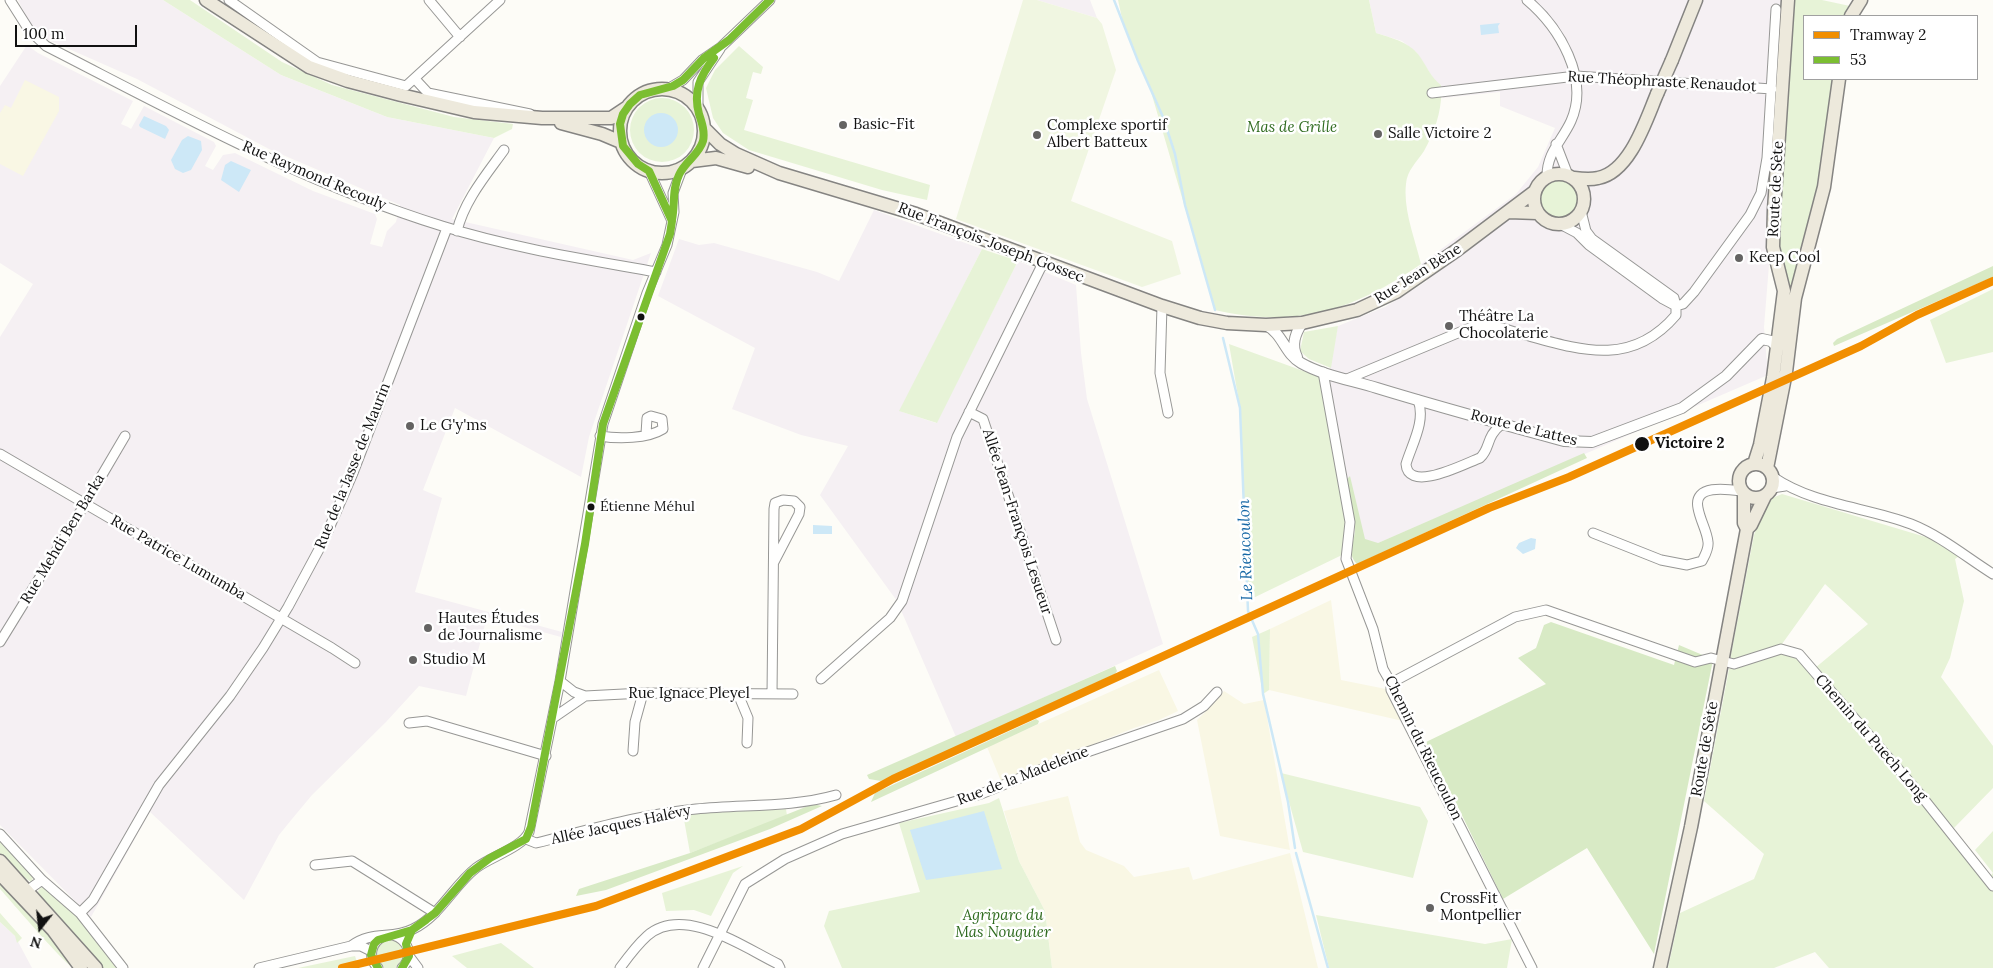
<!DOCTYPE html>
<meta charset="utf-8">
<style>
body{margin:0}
#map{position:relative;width:1993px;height:968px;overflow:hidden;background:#fdfcf7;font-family:Lora,serif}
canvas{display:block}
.legend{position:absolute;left:1803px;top:15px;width:175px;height:65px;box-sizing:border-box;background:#fff;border:1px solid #a0a0a0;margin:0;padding:6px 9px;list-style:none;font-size:15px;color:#111}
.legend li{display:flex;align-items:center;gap:10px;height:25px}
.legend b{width:25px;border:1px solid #a0a0a0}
.north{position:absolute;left:15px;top:903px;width:50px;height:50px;-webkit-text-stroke:4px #fff;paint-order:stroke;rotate:196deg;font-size:14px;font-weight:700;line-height:20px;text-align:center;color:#111}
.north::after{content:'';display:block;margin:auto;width:18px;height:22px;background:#111;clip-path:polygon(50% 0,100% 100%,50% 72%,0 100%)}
.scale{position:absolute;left:15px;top:25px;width:122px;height:22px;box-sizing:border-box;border:2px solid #111;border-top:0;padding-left:6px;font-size:15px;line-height:18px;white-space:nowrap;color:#111;-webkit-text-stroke:4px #fff;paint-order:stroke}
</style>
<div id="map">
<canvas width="1993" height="968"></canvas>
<ul class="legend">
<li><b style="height:6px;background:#f18e00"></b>Tramway 2</li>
<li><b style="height:6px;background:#7bbe31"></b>53</li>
</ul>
<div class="north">N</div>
<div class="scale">100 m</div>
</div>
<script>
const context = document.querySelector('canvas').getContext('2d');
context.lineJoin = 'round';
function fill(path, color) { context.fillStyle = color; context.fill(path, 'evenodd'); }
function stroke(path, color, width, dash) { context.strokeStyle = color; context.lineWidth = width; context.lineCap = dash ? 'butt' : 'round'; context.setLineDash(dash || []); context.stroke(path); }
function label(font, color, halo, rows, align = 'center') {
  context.font = font + ' Lora,serif'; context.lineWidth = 5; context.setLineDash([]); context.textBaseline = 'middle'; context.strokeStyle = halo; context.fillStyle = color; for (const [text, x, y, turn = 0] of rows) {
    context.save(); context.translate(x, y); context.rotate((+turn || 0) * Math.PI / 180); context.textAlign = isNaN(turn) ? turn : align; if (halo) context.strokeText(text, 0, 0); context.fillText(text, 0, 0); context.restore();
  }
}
const industrial = new Path2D(`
 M18,0H163L281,75L387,117L494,138L452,219L633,260L651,253L589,437L581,477L455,408L423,490L442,498L415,592L562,632L561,637L487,617L466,696L419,686L386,722L312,795L292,819L279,835L244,900L150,812L91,917L0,825V337L33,284L0,263V86L27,45L38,53L133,101L121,124L128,127L131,129L144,106L214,142L216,146L205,166L213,170L223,155L235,153L313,191L375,214L377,219L370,244L382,247L387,231L396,222L400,205L269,149L137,79L35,34Z
 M1037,0H1090L1097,18Z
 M1369,0H1782L1777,81L1776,178L1764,327L1768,375L1362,550L1327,380L1338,326L1385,307L1427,281L1421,264L1516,194L1538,167L1555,128L1500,106V92L1443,98L1441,85L1435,81L1417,53L1402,41L1376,33Z
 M874,210L982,249L900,411L936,423L1018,261L1076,285L1081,353L1087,399L1163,644L956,737L897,601L820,495L848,446L801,435L732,409L755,348L658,296L679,239L699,245L714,243L817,272L839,281Z
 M0,922L15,936L32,968H0Z`);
const farmland = new Path2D(`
 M25,80L59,97V111L23,176L0,164V113L5,105L11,108Z
 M1331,600L1341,680L1391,690L1407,722L1269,690L1270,629Z
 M1159,670L1178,711L1159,720L1134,728L1001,781L987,747Z
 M1224,691L1244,704L1264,700L1290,850L1220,836L1197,720L1211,706Z
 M1068,796L1080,842L1086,850L1124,866L1134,877L1189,867L1193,880L1290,853L1318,968H1052L1045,911L1019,861L1004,811Z`);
const green = new Path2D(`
 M163,0H190L282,62L332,85L454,117L513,124L512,129L494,138L387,117L281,75Z
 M1118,0H1369L1376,33C1391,38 1407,41 1418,54C1426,64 1430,77 1441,85C1443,108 1435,131 1424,151C1417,162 1407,170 1406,184C1403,210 1415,239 1421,264C1354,310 1297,329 1215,310L1149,85L1123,23Z
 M1793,0H1822L1850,6L1845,16H1804V79H1834L1816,200L1795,271L1790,304L1778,241V226Z
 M739,46L763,67L761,74L753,72L746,98L753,100L744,130L930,185L927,200L882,190L749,150L723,133L713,118L706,88L715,70Z
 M630 130a32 32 0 1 1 64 0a32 32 0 1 1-64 0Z
 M1539 199a20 20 0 1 1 40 0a20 20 0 1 1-40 0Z
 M982,249L1018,261L937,423L899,411Z
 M1993,289V352L1946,363L1930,320Z
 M1338,326L1331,368L1309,359L1300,351L1304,332Z
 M1229,344L1320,377L1347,522L1342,555L1247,601L1240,408Z
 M1782,494L1929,538L1959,556L1955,559L1964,601L1950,658L1941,677L1993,746V788L1954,828L1815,668L1868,624L1825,584L1782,644L1730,660L1754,535L1764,509L1770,499Z
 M1270,629L1269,690L1263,694L1252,637Z
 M1785,652L1798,656L1956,842L1993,890V968H1829L1815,952L1774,968H1668L1680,913L1754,879L1764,854L1704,801L1729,669Z
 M1281,773L1420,807L1428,821L1413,878L1303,852Z
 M999,798L1019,861L1045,911L1052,968H842L824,926L829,911L920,892L899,823L989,803Z
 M786,809L787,816L690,853L683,814Z
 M1993,831V882L1989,877L1993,873L1975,850Z
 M0,840L34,876L31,882L18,873L0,853Z
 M743,866L733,873L711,916L694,910L666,911L662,893Z
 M0,879L54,937L74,968C66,966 11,901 0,889Z
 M44,886L77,916L117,968H101L37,895L39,889Z
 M0,913L22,938L17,943L15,936L0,922Z
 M1316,915L1485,944L1512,939L1507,968H1329Z
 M375 954a15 15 0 1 1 30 0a15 15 0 1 1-30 0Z
 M501,943L534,968H467L452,956Z
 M355,956L357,962L337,968H298Z`);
const forest = new Path2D(`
 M1993,266V277L1834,346L1833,343L1837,339Z
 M1584,453L1587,458L1357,564C1346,553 1355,542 1355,529C1354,513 1349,496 1345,481L1350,476L1365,539L1378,543Z
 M1551,622L1674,665L1679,645L1705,656L1714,655L1654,954L1587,848L1503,899L1426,742L1546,684L1518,658L1536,648L1544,625Z
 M1115,666L1117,671L1115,674L881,781L869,779L867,775Z
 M1036,719L1039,721L1038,724L871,802L875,793Z
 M813,804L822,806L770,829L606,890L576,896L579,889L690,853Z`);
const pitch = new Path2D(`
 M1023,0H1037L1097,18L1102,24L1116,70L1071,201L1172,241L1181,274L1142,287L956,219Z`);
const water = new Path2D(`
 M1500,23L1498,26L1499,33L1481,35L1480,25Z
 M644 130a17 17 0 1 1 34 0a17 17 0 1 1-34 0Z
 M144,116L166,126L169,130L165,139L140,127L139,125Z
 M188,136L201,141L202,150L191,170L183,173L175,169L171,160L182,140Z
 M231,161L251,170L239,192L221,180L225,165Z
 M813,525L832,526V534H813Z
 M1531,538L1536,539L1535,549L1523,554L1516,548L1519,543Z
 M984,811L1002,869L926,880L910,830Z`);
const stream = new Path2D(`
 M1114,0L1138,61L1163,117L1175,154L1185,205L1215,310
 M1223,338L1240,408L1248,611L1258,634L1263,694L1288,802L1295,848
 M1296,853L1328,968`);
const minor = new Path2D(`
 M10,0L29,30L46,46C175,112 303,183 442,226C512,248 584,259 656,272
 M229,0L317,62L406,86L500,0
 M429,0L460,37
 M1527,0C1559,27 1590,78 1571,121C1562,141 1547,152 1547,176
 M415,79L428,93L530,114
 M666,90L683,80L702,60L721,47L770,0
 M1432,93L1576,76L1772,89
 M698,109V82L720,49
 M1556,144L1568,175
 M649,171L672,221
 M1581,211L1586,231L1592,239L1674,298L1676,306
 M1560,224L1577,233L1589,245L1663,299L1676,306
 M457,231C464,201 486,175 504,150
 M1162,306L1160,373L1168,413
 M1323,372L1350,522L1346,559L1373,629L1383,669L1391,683V690L1532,968
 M1347,379L1477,325C1493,324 1507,330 1522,334C1580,350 1631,368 1676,315V306L1683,304L1694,292L1750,215L1761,193L1767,158L1776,9
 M1418,400C1426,421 1412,444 1406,464C1408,494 1466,463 1480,458C1491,448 1485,437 1502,424
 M969,412L983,419L1056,640
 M600,436C618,439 647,439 663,429L662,419L651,416L647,418L646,434
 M0,454L332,648L355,663
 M1773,477C1814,505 1866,507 1911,524C1941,536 1966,557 1993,574
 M1772,488L1785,486
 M1593,533L1661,560L1687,565L1702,561C1705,555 1709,549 1708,542C1707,531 1700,520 1698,508C1693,484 1727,489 1741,491
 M0,642L85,504L125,436
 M821,679L890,618L902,601L957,437L1043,263
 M560,681L574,692L585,696L643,693L793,694
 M1391,683L1515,617L1546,610L1695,662L1711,658L1734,664L1781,649L1799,654L1919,793L1993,886
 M738,694L748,718L747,743
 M772,694L774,509L775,503L783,500L794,501L800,507L799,514L774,562
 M553,718L585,696
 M409,723L427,721L546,756
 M633,751L635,722L643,693
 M0,834L42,880L80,913L123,968
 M526,839L536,843C589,830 642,814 696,809C743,804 790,808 836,795
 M315,865L352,861L435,913
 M28,890L42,880
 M80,913L93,900L159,785L230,696L263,648L288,607L324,540L353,473L447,228
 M393,935C409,940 414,956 402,968
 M351,946C373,930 391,940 413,929C440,916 453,886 476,868C490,857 523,847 529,832L560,681L603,424L647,293L667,245L674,212L673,193L682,169
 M409,956L418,968
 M259,968L351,946H361L371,951
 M378,968C367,957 371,942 384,936
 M620,968C628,957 637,945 647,936C683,904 743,947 778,964L780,968
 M703,968L745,884L785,859L842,834L981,794L1064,760L1183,719L1204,706L1217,692`);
const tertiary = new Path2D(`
 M1266,325C1283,334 1285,354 1301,363C1324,376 1352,380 1377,388C1439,407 1502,424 1564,441L1592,442L1682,408L1726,376L1762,339L1771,341L1778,348
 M1297,357C1291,345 1295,334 1302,323`);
const primary = new Path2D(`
 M206,0L309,67L348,81L401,95L474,112L542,118H611L626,108
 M1851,16L1861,0
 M1672,60L1696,0
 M620 131a42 42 0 1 1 84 0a42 42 0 1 1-84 0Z
 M561,123L602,134L621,142
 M704,128L720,144L736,154L779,173L916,214L1162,306L1200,318L1227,323L1266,325L1302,323L1357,310L1396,292L1457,250L1534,192
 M692,161L716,158L748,167
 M1534 199a25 25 0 1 1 50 0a25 25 0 1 1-50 0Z
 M1574,178C1582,179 1590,180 1598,178C1630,172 1646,120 1657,94
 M1509,212L1537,213
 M1739 481a17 17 0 1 1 34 0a17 17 0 1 1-34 0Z
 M1754,464L1760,445L1773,378L1784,291L1773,247L1774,210L1788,0
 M1767,468L1786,372L1795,298L1824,187L1839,79
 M1744,494V523L1747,529
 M0,861L96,968
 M0,874L53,930L81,968
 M1660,968L1691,827L1747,529L1751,525L1765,496`);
const primaryBridge = new Path2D(`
 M1657,94L1672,60`);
const bus1 = new Path2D(`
 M672,220C675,205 672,189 679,175C685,161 699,155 703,141C705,132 702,123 699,114C693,92 700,76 714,58
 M378,968L371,955L374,944L378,940L412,930L426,920
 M402,968L409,956L406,944L412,930L435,913L470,873L490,858L526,839L531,827L585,544L603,424L670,234L672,221L649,171L638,164L623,146L620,124L623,114L630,104L640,95L673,86L683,80L704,58L729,40L770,0`);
const tram1 = new Path2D(`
 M342,968L596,906L801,829L893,779L1489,508L1569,477L1861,346L1917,315L1993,281`);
const markers = [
 [843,125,5,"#646362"],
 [1378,134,5,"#646362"],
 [1037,135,5,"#646362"],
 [1739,258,5,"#646362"],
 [641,317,4.5,"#111"],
 [1449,326,5,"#646362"],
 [410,426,5,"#646362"],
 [1642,444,8,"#111"],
 [591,507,4.5,"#111"],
 [428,628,5,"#646362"],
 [413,660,5,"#646362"],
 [1430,908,5,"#646362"]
];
const busNames = [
 ["Étienne Méhul",600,507]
];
const streetNames = [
 ["Rue Théophraste Renaudot",1662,82,3],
 ["Rue Raymond Recouly",314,176,23],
 ["Route de Sète",1776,189,-87],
 ["Rue François-Joseph Gossec",991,243,21],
 ["Rue Jean Bène",1418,274,-32],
 ["Route de Lattes",1524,428,14],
 ["Rue de la Jasse de Maurin",353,466,-68],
 ["Allée Jean-François Lesueur",1017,522,72],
 ["Rue Mehdi Ben Barka",63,539,-59],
 ["Rue Patrice Lumumba",178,558,30],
 ["Rue Ignace Pleyel",689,694],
 ["Chemin du Puech Long",1871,738,49],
 ["Chemin du Rieucoulon",1423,748,64],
 ["Route de Sète",1705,749,-80],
 ["Rue de la Madeleine",1023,776,-21],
 ["Allée Jacques Halévy",621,825,-12]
];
const poiNames = [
 ["Basic-Fit",853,125],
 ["Complexe sportif",1047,126],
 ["Albert Batteux",1047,143],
 ["Salle Victoire 2",1388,134],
 ["Keep Cool",1749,258],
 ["Théâtre La",1459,317],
 ["Chocolaterie",1459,334],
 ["Le G'y'ms",420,426],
 ["Hautes Études",438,619],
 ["de Journalisme",438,636],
 ["Studio M",423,660],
 ["CrossFit",1440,899],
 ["Montpellier",1440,916]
];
const parkNames = [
 ["Mas de Grille",1292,128],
 ["Agriparc du",1003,916],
 ["Mas Nouguier",1003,933]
];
const stopNames = [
 ["Victoire 2",1655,444]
];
const waterNames = [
 ["Le Rieucoulon",1246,550,-92]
];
fill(industrial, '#f5f0f3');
fill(farmland, '#f9f7e4');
fill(green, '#e7f3d7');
fill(forest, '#d8eac5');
fill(pitch, '#f0f6e1');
fill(water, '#cde8f7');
stroke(stream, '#cde8f7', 2.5);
stroke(minor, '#979795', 11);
stroke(tertiary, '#979795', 12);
stroke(primary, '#858482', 15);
stroke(minor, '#fffffe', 9);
stroke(tertiary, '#fffffe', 10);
stroke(primary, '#ede9dc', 12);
stroke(primaryBridge, '#858482', 15, []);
stroke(primaryBridge, '#ede9dc', 12);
stroke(bus1, '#7bbe31', 8);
stroke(tram1, '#f18e00', 8);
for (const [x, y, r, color] of markers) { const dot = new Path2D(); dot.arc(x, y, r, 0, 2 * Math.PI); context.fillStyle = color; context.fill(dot); stroke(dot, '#fff', 2); }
label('14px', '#111', '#fff', busNames, 'left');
label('15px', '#111', '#fff', streetNames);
label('15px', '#111', '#fff', poiNames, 'left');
label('italic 15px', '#2f6b1f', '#fff', parkNames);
label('bold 15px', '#111', '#fff', stopNames, 'left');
label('italic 16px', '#1768a6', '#fff', waterNames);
</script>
